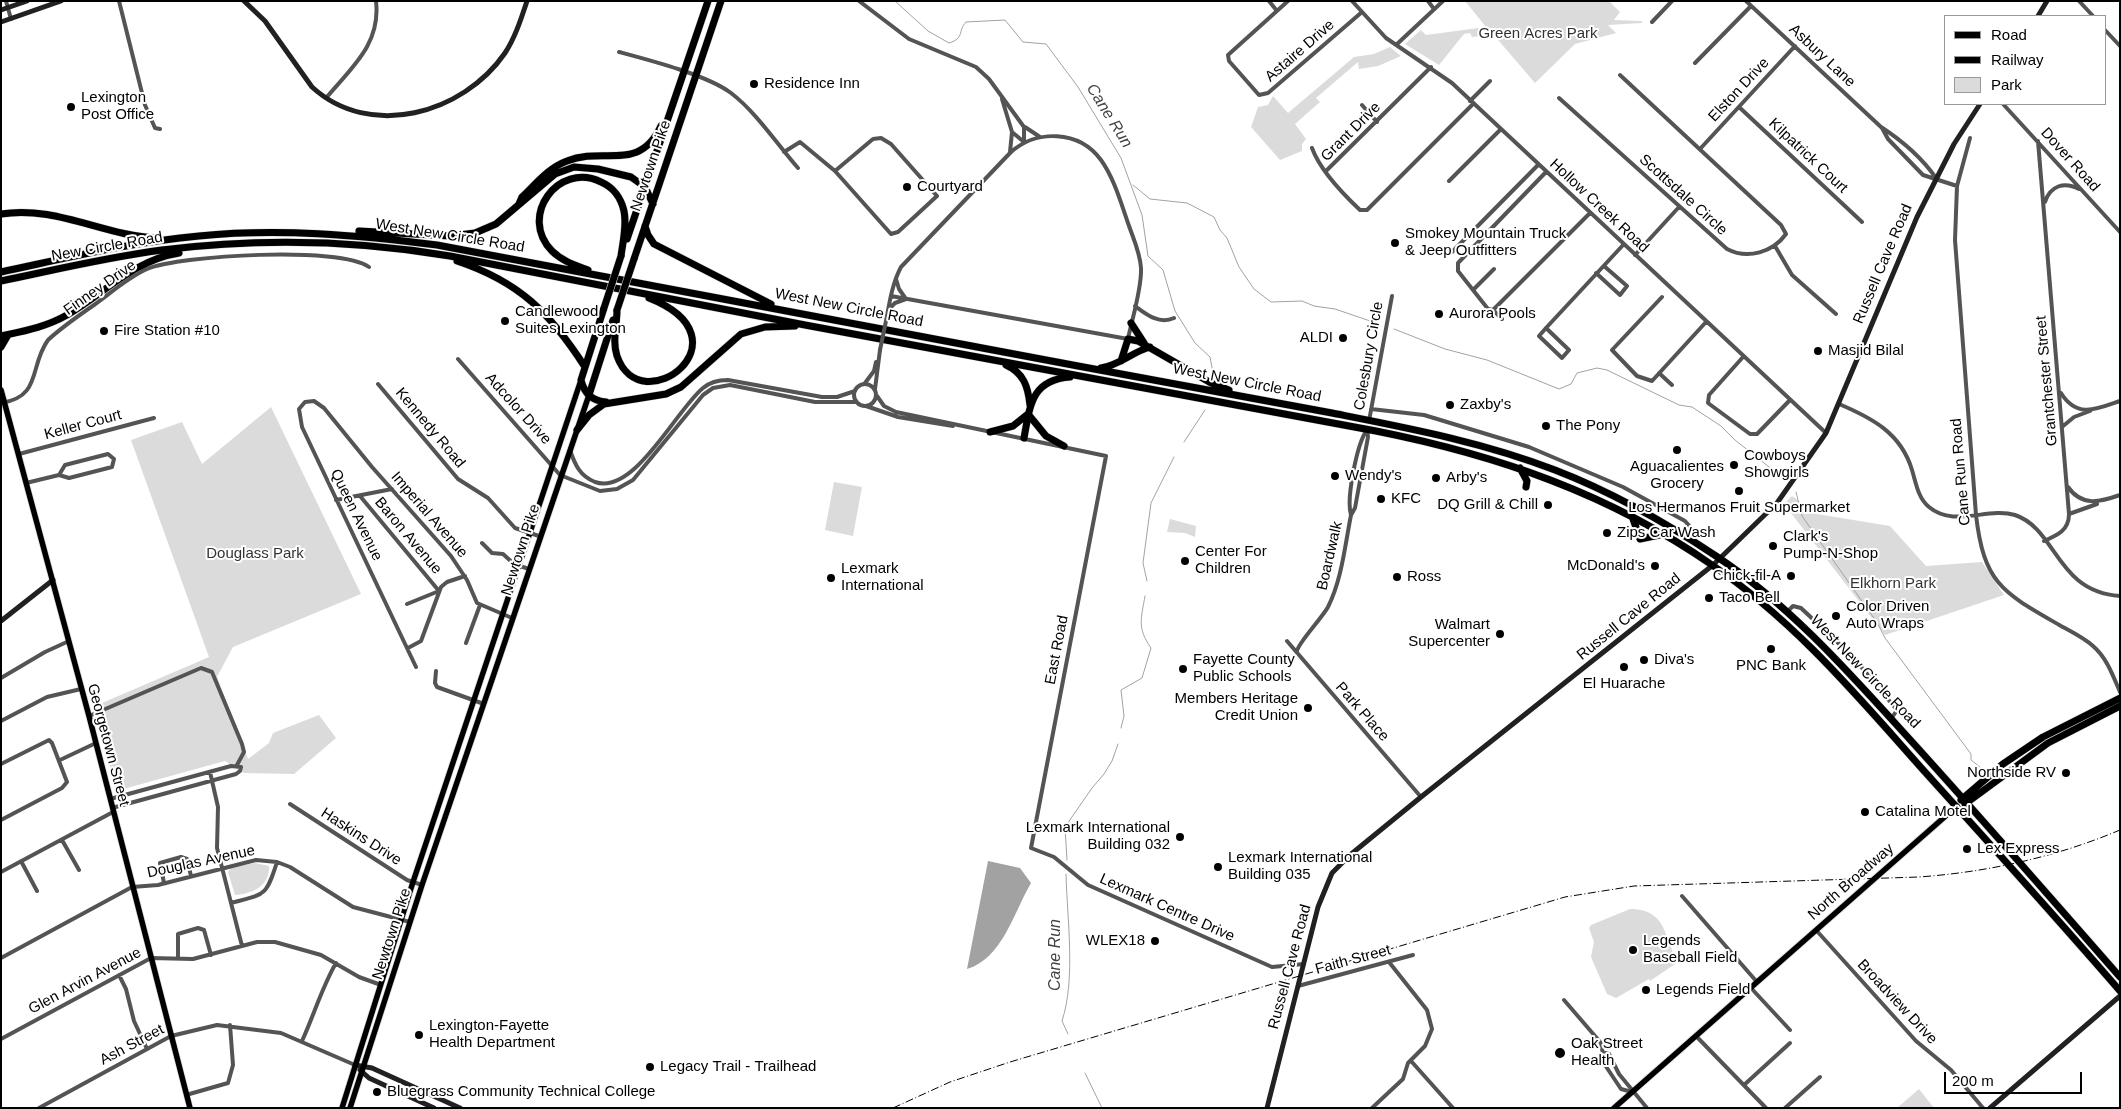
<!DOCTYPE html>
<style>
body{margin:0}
#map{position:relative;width:2121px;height:1109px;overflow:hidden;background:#fff;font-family:Helvetica,sans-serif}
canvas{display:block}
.frame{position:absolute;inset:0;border:2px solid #000;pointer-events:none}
.legend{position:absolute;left:1944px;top:15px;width:162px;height:90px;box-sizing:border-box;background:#fff;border:1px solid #999;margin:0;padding:6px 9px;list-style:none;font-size:15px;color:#000}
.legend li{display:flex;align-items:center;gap:10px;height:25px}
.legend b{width:25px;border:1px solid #999}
.scale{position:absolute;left:1944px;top:1072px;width:138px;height:22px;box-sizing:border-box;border:2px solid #000;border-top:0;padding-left:6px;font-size:15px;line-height:18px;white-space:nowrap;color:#000;-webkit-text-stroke:4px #fff;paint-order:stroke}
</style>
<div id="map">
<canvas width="2121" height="1109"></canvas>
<div class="frame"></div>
<ul class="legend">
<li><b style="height:6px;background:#000"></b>Road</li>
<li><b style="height:6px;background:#000"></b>Railway</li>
<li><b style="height:14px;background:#dbdbdb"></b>Park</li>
</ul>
<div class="scale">200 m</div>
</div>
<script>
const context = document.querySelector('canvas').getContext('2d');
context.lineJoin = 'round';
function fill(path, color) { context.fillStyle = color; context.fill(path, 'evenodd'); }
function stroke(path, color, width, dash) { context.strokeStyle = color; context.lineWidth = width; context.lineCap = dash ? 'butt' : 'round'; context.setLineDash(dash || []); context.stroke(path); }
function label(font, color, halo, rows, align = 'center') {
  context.font = font + ' Helvetica,sans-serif'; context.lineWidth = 4; context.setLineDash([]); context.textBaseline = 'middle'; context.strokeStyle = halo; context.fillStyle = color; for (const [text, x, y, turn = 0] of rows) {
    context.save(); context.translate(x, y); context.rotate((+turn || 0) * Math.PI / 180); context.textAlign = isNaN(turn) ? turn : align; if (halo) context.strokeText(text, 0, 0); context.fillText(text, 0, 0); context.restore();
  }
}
const green = new Path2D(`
 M1465,1H1609L1620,12L1614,20L1642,21V23L1608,25L1616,33L1575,44L1535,83L1493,34L1472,37L1470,33L1464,34L1439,65L1405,44L1421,30L1426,35L1486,27Z
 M1390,47L1401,56L1378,66L1359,69L1358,62L1316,98L1320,102L1295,124L1306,139L1302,144V151L1280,160L1251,127L1258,107L1268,105L1273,96L1288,113L1354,57L1374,54Z
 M271,407L361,594L233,647L217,677L248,759L269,743L273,733L319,715L336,738L294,774L244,773L225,761L116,791L95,706L209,657L131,440L182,422L202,464Z
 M834,482L862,487L853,536L825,530Z
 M1792,496L1817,514L1890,526L1926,566L1982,562L2004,595L1885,635L1784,504Z
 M1170,519L1196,526L1195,537L1185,533L1167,532Z
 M255,863L269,866C270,886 252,894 235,895L228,872L231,868Z
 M1630,909C1651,909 1661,918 1667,937C1670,947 1675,954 1675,964L1650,981L1649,979L1616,998L1607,994L1591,957L1594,942L1589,928L1591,925Z
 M1919,1089L1934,1108H1897Z`);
const water = new Path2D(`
 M988,861L1020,868L1031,883C1014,912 1002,959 967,969Z`);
const stream = new Path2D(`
 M895,1L928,31L949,43C965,38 957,32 966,22L1005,20L1023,42L1046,44L1078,87L1121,158L1142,215L1148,256L1163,270L1175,311L1195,343L1210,357L1213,373
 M1133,185L1150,199L1187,203L1214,217L1220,230L1227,238L1239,267L1254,289L1271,302L1302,301L1314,306L1335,309L1379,324
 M1394,329L1445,349L1487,360L1559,389L1571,384L1577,373L1597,368L1607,370L1679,405L1692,407L1721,426L1735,440L1783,478
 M1184,442L1205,410
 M1796,492L1802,516L1878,624L1885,638L1971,754V760L1980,767
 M1147,581L1143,563L1151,503L1174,457
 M1121,728L1124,716L1121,690L1142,678L1151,648C1137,628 1141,619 1145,596
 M1067,860L1065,827L1092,788L1104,774L1112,761L1118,744
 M1066,874C1067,919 1076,978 1062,1021L1068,1034
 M1085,1073L1102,1108`);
const street = new Path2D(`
 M6,1L11,19
 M119,1L145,105L155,128L160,129
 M859,1L909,39L976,67L989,79L1024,127V142L1012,132L1002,99
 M1269,1L1277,11
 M1288,1L1228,55L1229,61L1259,95L1268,93L1362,12
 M1352,1L1386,38L1452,83L1826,433
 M1428,1L1434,9
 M1746,1L1881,127C1901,140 1922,158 1936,178
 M2079,1L2093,16
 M1652,22L1672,1
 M2105,30L2120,46
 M1396,45L1443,1
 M619,52C649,60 707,75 731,93C756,112 777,144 798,168
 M1695,63L1751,6
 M326,98C352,67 381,44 376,1
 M1559,98L1727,249C1748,260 1773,252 1786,234L1781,225L1620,75
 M1470,101L1490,81
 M2003,104L2120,232
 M1362,105L1377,122
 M1739,107L1862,222
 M1025,127L1040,137
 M1882,128L1888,139L1923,175L1957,186
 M1970,138L1957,186L1955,240L1976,515C1984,585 2004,593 2061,626C2072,632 2084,638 2093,646C2107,658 2113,676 2120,692
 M2038,141L2069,514C2069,530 2058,535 2044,541
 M1312,148C1320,170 1343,194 1360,210H1367L1473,104
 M1700,149L1795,46
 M784,152L800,142L835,171L891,234L898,232L937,196L891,144L881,138L873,139L835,171
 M1010,152L1012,132
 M1326,171L1431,67
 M1546,172L1458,263V271L1488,309L1493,310L1590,213
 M1449,181L1500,130
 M2045,202C2050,186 2064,181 2079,189
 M1775,246L1792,275L1836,314
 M1452,252L1538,165
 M1635,255L1679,207
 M1596,273L1620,295L1627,286L1604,266
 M1473,290L1494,269
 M1662,297L1612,350L1637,376L1652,381L1706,322
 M1135,306C1146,314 1159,325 1174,318
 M889,309L895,303L906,299L899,289L896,279
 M1493,310L1502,319
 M887,316C890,299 893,282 901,267L1010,153C1036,129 1079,130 1101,160C1114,178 1121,203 1128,223C1133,238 1140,252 1141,268C1142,288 1132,319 1128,339L891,296
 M1546,328L1569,350L1562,358L1539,336L1546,328L1624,244
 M1743,357L1709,395L1708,403L1750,434H1757L1790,400
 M458,359L560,475L600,491L617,489L633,480L703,395L713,388L730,385L815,402H856
 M1659,373L1672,385
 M865,383L874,371L876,362
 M854 395a11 11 0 1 1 22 0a11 11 0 1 1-22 0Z
 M378,384L458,479L488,498L515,528L539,536
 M875,389L880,350
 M2061,393C2077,419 2097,409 2120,401
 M877,396L884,406L896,412L1106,456L1031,848L1054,857L1088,885L1263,963L1272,967L1304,964
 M1,403C42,397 29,366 48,340C62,327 78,316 94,305C111,293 127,278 147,269C181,255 340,246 369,267
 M1839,404C1872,418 1901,433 1912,470C1916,483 1918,498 1929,507C1954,528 1987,507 2015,515C2057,529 2056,592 2120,596
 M866,406L898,417L953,426
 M1371,409L1424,415L1529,447L1623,487L1685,521L1692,529V536L1690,539
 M1369,421L1392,296
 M2062,427L2074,417L2090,411
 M570,450C575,465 580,476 595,482C634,496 676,410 703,388C710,382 718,380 728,380L822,397H837L855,391
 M19,454L154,418
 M26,483L59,475L69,478L112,467L114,459L108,454L65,465L59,475
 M2068,487C2082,507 2100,502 2120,495
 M360,496L439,591L407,604
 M336,500L392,489
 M2069,514L2097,504
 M1351,515C1346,499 1357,443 1367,430
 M482,543L492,553L503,554L514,564L529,569
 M1787,612L1793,606L1801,608L1853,657L1897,710L1891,719
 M1287,641L1421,797
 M466,643L480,605
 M408,648L421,641L441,587L447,582L465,576
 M1297,651C1298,643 1322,618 1328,607C1342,579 1345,545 1351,515L1355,508L1368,437L1367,428
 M416,667L302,427L299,409L305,402L314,401L324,408L372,467L451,556L467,580L477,603L512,618
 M436,671L435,683L437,687L484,704
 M1,678L45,652L69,641
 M89,716L201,668L212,672L242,744L244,752L237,765
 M1,721L47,697L81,689
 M60,760L96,743
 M1,764L49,740L52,743L67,782L62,788L1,820
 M210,772L218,807L217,848L242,946
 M110,799L231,766L241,767L240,771L236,774L112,808
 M290,804L407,880L422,885
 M62,840L79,870
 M21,861L37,891
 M1,872L113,812
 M164,883L160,863L181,857L187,859L191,876
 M1682,896L1757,982
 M231,903C265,894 266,897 277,862
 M1816,930L1916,1041L1951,1070L1983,1108
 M1,958L132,887L158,885L256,860L277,862L290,867L353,907L410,922
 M178,958V934L198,928L204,930L211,955
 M119,975L126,989L134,1021L147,1049
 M1298,986L1413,955
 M1751,988L1790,1030
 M1564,1000L1601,1043L1605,1065L1621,1089L1632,1092
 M1696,1036L1766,1108
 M1,1039L151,958L193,959L257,942H275L321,955L359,977L381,985
 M302,1041C314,1015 322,987 336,963
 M1605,1053L1609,1054L1619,1074L1647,1108
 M1411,1061L1453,1108
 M1744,1085L1790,1043
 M186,1095L228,1083L233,1065L230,1025
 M39,1108L171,1036L217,1025L281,1033L355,1065
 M1372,1108L1403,1079L1408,1063L1425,1046L1432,1029L1427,1010L1389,962
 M1785,1108L1820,1077`);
const secondary = new Path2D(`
 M244,1L265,21L312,87C370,140 463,114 505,53C515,38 521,19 527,1
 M1,10L27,1
 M2038,16L2047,1
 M1,22L61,1
 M1,621L53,580
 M355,1065L372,1068L460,1108
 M360,1070L369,1078L434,1108
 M1267,1108L1318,907L1332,873L1350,855L1421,797L1713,565L1777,503L1826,433L1917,217L1954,144L1980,104
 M1990,1108L2120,996`);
const primary = new Path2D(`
 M1,390L89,716L190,1108
 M342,1108L413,882L581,380
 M350,1108L422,885L589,395
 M1614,1108L1957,806`);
const highway = new Path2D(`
 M519,204L522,197C536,184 548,168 567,161C604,146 639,173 661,126
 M1,214C55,205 104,236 157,238
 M645,226L648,235L654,244L771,304
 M359,231L451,236L475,233L496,224L555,174L574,167L598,169L631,177L645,187L653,204
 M627,239L708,1
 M634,259L721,1
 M457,261C520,282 550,313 585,367
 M588,270C575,265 562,261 552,251C518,217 558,161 601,182C613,187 621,198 624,211C627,226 623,241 621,256
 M1,272C67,258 132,242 199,236C278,228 358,235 437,245C650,285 864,326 1078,366C1163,382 1248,397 1332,413C1408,428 1483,442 1555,470C1612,492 1665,522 1716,556C1788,604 1846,669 1904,733C1977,813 2048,895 2120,977
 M1,281C54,270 108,257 162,250C258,238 355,240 450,256L805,325L1376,431C1497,455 1610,494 1712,565C1795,621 1859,698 1925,772C1990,844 2056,917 2120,991
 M604,308L581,380C584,393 592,401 606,402
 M617,310C617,325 612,341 617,356C641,424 753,339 649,298
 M1131,323L1144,343
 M1,336C24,331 46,327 67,315C105,293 134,260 179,253
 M1,347L8,335
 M1121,361L1128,339L1138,341L1211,383L1229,390
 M1006,365C1024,373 1028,387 1030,405
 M1101,368C1120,365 1132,352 1150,347
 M589,395L613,320
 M577,430L589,415L604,404L666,394L681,387L741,334L765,327L795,326
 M990,432L1013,426L1028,414L1046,436L1064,446
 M1024,438C1030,406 1031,380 1070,377
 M1520,468L1527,481L1526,487
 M1632,516L1640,539L1664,534
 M1961,800L2003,764L2043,737L2120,698
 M1965,804L2048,743L2120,706`);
const rail = new Path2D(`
 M893,1108L950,1082L1010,1062L1565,897L1634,886L1919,877C1988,872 2056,857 2120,830`);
const streetBridge = new Path2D(`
 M880,350L887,316`);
const highwayBridge = new Path2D(`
 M604,308L621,256
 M617,310L634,259`);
const markers = [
 [754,84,5,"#000"],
 [71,107,5,"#000"],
 [907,187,5,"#000"],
 [1395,243,5,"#000"],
 [1439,314,5,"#000"],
 [505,321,5,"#000"],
 [104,331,5,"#000"],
 [1343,338,5,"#000"],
 [1818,351,5,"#000"],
 [1450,405,5,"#000"],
 [1546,426,5,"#000"],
 [1677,450,5,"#000"],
 [1734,465,5,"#000"],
 [1335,476,5,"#000"],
 [1436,478,5,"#000"],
 [1739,491,5,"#000"],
 [1381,499,5,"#000"],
 [1548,505,5,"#000"],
 [1607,533,5,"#000"],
 [1773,546,5,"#000"],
 [1185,561,5,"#000"],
 [1655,566,5,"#000"],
 [1791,576,5,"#000"],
 [1397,577,5,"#000"],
 [831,578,5,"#000"],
 [1709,598,5,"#000"],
 [1836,616,5,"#000"],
 [1500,634,5,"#000"],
 [1771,649,5,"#000"],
 [1644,660,5,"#000"],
 [1624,667,5,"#000"],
 [1183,669,5,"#000"],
 [1308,708,5,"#000"],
 [2066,773,5,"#000"],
 [1865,812,5,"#000"],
 [1180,837,5,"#000"],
 [1967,849,5,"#000"],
 [1218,867,5,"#000"],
 [1155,941,5,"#000"],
 [1633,950,5,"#000"],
 [1646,990,5,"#000"],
 [419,1035,5,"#000"],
 [1560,1053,6,"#000"],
 [650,1067,5,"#000"],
 [377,1092,5,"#000"]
];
const parkNames = [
 ["Green Acres Park",1538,34],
 ["Douglass Park",255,554],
 ["Elkhorn Park",1893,584]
];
const streetNames = [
 ["Astaire Drive",1300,51,-41],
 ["Asbury Lane",1822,56,43],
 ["Elston Drive",1739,90,-47],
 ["Grant Drive",1351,132,-45],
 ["Kilpatrick Court",1808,156,43],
 ["Dover Road",2070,160,48],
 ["Newtown Pike",651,166,-71],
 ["Scottsdale Circle",1683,195,42],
 ["Hollow Creek Road",1599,206,43],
 ["West New Circle Road",450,236,9],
 ["New Circle Road",107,247,-10],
 ["Russell Cave Road",1883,264,-67],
 ["Finney Drive",100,288,-35],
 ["West New Circle Road",849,308,11],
 ["Colesbury Circle",1369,356,-80],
 ["Grantchester Street",2047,381,-95],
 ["West New Circle Road",1247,383,11],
 ["Adcolor Drive",518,409,48],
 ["Keller Court",83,425,-15],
 ["Kennedy Road",430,428,50],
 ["Cane Run Road",1961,472,-95],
 ["Queen Avenue",356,515,64],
 ["Imperial Avenue",429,515,49],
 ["Baron Avenue",408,536,50],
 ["Newtown Pike",521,550,-72],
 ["Boardwalk",1330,556,-77],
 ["Russell Cave Road",1629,617,-39],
 ["East Road",1057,650,-79],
 ["West New Circle Road",1865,672,46],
 ["Park Place",1362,712,49],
 ["Georgetown Street",108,745,75],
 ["Haskins Drive",361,837,33],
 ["Douglas Avenue",201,862,-12],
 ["North Broadway",1851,882,-41],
 ["Lexmark Centre Drive",1167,908,24],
 ["Newtown Pike",392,934,-72],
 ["Faith Street",1353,960,-15],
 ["Russell Cave Road",1290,967,-75],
 ["Glen Arvin Avenue",85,981,-28],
 ["Broadview Drive",1897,1002,47],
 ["Ash Street",132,1045,-28]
];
const poiNames = [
 ["Residence Inn",764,84],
 ["Lexington",81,98],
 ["Post Office",81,115],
 ["Courtyard",917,187],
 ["Smokey Mountain Truck",1405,234],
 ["& Jeep Outfitters",1405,251],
 ["Candlewood",515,312],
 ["Suites Lexington",515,329],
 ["Aurora Pools",1449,314],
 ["Fire Station #10",114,331],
 ["ALDI",1333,338,"right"],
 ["Masjid Bilal",1828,351],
 ["Zaxby's",1460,405],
 ["The Pony",1556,426],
 ["Cowboys",1744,456],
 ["Showgirls",1744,473],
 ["Aguacalientes",1677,467,"center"],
 ["Grocery",1677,484,"center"],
 ["Wendy's",1345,476],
 ["Arby's",1446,478],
 ["KFC",1391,499],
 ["DQ Grill & Chill",1538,505,"right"],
 ["Los Hermanos Fruit Supermarket",1739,508,"center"],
 ["Zips Car Wash",1617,533],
 ["Clark's",1783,537],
 ["Pump-N-Shop",1783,554],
 ["Center For",1195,552],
 ["Children",1195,569],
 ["McDonald's",1645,566,"right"],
 ["Lexmark",841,569],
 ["International",841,586],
 ["Chick-fil-A",1781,576,"right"],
 ["Ross",1407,577],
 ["Taco Bell",1719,598],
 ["Color Driven",1846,607],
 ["Auto Wraps",1846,624],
 ["Walmart",1490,625,"right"],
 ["Supercenter",1490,642,"right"],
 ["Fayette County",1193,660],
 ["Public Schools",1193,677],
 ["Diva's",1654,660],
 ["PNC Bank",1771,666,"center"],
 ["El Huarache",1624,684,"center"],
 ["Members Heritage",1298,699,"right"],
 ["Credit Union",1298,716,"right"],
 ["Northside RV",2056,773,"right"],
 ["Catalina Motel",1875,812],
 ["Lexmark International",1170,828,"right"],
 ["Building 032",1170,845,"right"],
 ["Lex Express",1977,849],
 ["Lexmark International",1228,858],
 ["Building 035",1228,875],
 ["WLEX18",1145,941,"right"],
 ["Legends",1643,941],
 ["Baseball Field",1643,958],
 ["Legends Field",1656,990],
 ["Lexington-Fayette",429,1026],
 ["Health Department",429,1043],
 ["Oak Street",1571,1044],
 ["Health",1571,1061],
 ["Legacy Trail - Trailhead",660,1067],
 ["Bluegrass Community Technical College",387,1092]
];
const waterNames = [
 ["Cane Run",1109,116,58],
 ["Cane Run",1056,955,-90]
];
fill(green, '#dbdbdb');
fill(water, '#a2a2a2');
stroke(stream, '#a2a2a2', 1);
stroke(primary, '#dbdbdb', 7);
stroke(highway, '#dbdbdb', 8);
stroke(street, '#545454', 4);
stroke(secondary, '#212121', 5);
stroke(primary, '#000', 5.5);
stroke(highway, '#000', 7);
stroke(rail, '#000', 1, [8, 2.5, 1, 2.5]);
stroke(highwayBridge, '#dbdbdb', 8, []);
stroke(streetBridge, '#545454', 4);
stroke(highwayBridge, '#000', 7);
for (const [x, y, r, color] of markers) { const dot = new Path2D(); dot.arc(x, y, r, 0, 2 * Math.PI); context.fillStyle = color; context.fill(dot); stroke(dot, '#fff', 2); }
label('15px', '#323232', '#fff', parkNames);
label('15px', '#000', '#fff', streetNames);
label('15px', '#000', '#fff', poiNames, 'left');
label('italic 16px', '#434343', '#fff', waterNames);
</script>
